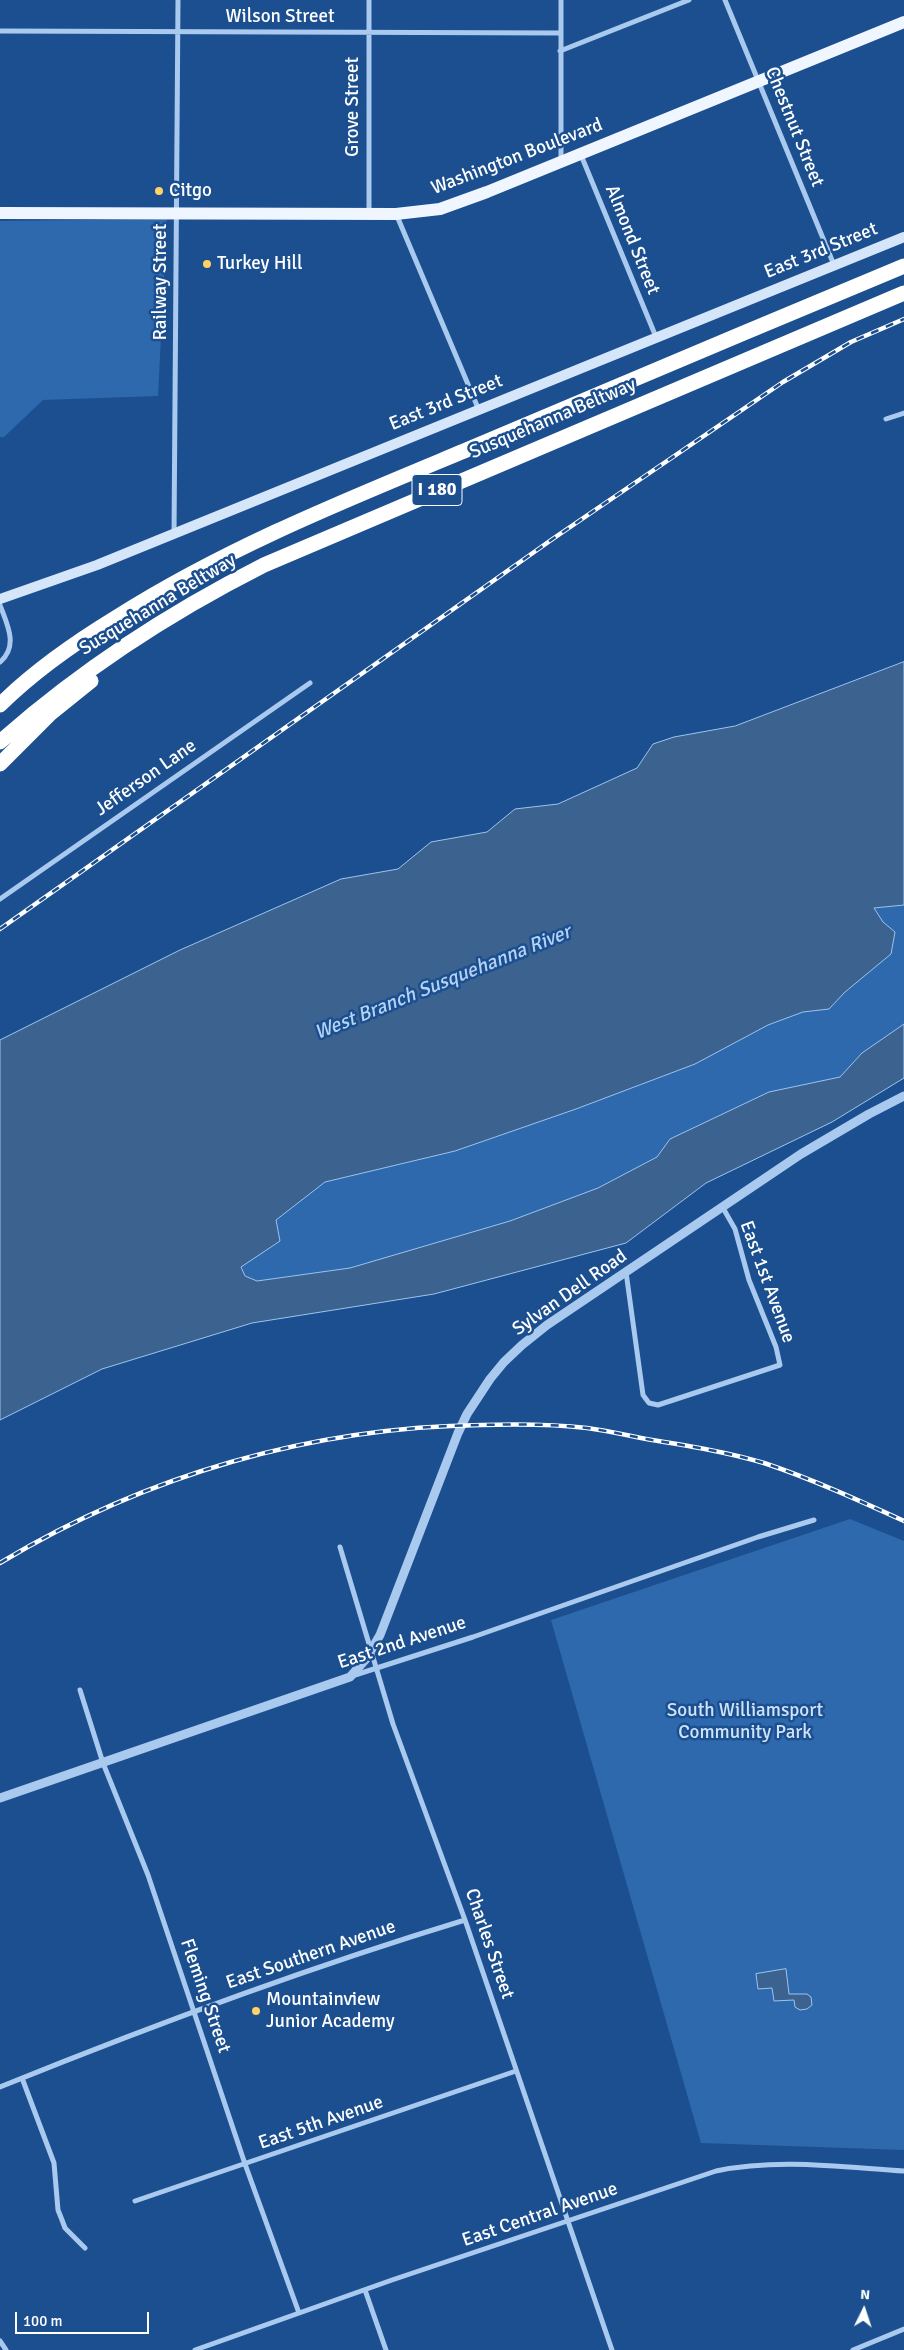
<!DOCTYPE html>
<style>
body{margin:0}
#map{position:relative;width:904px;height:2350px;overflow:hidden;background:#1b4f8f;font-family:Signika,sans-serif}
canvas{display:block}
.north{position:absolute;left:839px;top:2285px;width:50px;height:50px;-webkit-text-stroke:4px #1b4f8f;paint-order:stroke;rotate:4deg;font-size:14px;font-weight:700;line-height:20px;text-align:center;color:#fff}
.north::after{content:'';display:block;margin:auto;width:18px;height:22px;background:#fff;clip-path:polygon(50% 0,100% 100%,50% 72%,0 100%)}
.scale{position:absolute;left:15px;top:2312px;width:134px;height:22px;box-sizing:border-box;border:2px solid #fff;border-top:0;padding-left:6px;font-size:15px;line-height:18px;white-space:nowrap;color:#fff;-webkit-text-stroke:4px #1b4f8f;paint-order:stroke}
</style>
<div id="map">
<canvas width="904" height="2350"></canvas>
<div class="north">N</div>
<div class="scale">100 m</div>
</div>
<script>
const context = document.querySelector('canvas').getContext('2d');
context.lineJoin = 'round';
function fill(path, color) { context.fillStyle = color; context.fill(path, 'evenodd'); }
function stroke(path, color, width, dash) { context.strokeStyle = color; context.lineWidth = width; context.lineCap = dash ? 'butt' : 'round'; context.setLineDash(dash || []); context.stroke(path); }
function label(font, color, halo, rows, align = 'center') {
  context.font = font + ' Signika,sans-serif'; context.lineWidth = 5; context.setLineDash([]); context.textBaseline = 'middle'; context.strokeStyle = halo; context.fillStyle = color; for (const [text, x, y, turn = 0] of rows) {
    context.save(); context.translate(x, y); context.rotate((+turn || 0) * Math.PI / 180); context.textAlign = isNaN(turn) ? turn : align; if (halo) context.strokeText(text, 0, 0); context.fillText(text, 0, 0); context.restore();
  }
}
const green = new Path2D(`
 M167,219L158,396L43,400L4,437H0V221Z
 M904,905V1024L862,1053L840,1077L769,1092L670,1139L657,1157L598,1188L510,1221L350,1268L257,1281L245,1276L241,1266L280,1241L276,1220L325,1182L455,1151L576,1109L695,1064L768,1025L803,1012L829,1009L895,932L883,923L874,908Z
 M850,1519L904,1541V2150L701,2143L551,1620Z`);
const water = new Path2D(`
 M904,662V905L874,908L883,922L895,932L891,954L845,992L829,1009L803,1012L768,1025L695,1064L576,1109L455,1151L325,1182L276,1220L280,1241L241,1267L245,1276L257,1281L350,1268L510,1221L598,1188L657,1157L670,1139L769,1092L840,1077L862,1053L904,1024V1078L832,1122L706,1183L626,1243L434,1294L252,1323L102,1369L0,1420V1040L180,950L341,879L398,869L431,842L487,832L515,809L558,804L637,768L653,744L674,737L735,726Z
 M786,1969L789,1994H807L811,1997L812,2005L807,2009L800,2010L795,2007L794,2000L774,2001L772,1988L758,1989L756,1974Z`);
const minor = new Path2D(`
 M369,0V214
 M561,0V161
 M725,0L834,265
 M0,31L560,33
 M560,51L689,0
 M581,155L656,337
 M397,216L478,408
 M886,419L904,413
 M174,534L178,0
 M0,605C7,624 19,646 0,662
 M0,899L310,683
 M626,1272L643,1395L649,1403L658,1405L780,1365L776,1347L749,1280L735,1229L723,1208
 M340,1547L393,1724L465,1920L612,2350
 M352,1676L473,1637L758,1537L814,1520
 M80,1690L103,1763L148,1875L245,2164L299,2313
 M22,2078L54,2163L58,2210L62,2220L65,2228L85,2248
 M0,2087C153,2025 307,1968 465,1920
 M135,2201L516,2071
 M365,2290L386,2350
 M0,2341L6,2350
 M195,2350L392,2280L716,2171C778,2158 841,2167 904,2171
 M853,2350L904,2329`);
const tertiary = new Path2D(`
 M0,1798L350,1677L366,1659L380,1635L458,1433L467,1414L490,1379L504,1362L522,1345L547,1325L801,1154L869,1114L904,1096`);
const secondary = new Path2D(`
 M0,599L97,565L904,237`);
const primary = new Path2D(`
 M0,213L396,214L440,209L487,192L904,22`);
const motorway = new Path2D(`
 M0,705C34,671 76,642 117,617C226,548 346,500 464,451C611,389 757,327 904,266
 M0,742C80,671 169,613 264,565L904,293
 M0,764L50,714L91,681`);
const rail = new Path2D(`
 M0,929L554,538L783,382L851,342L904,319
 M0,1563C146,1475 312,1427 482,1425C517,1424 552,1424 587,1428C609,1431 630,1436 652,1440C689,1446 727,1452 764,1463C812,1479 858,1500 904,1521`);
const markers = [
 [159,191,5,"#ffd166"],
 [207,264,5,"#ffd166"],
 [256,2011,5,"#ffd166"]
];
const shields = [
 [437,490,50]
];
const shieldNames = [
 ["I 180",437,490]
];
const streetNames = [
 ["Wilson Street",280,17],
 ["Grove Street",353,107,-90],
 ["Chestnut Street",794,127,68],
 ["Washington Boulevard",517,157,-21],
 ["Almond Street",632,240,68],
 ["East 3rd Street",821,251,-22],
 ["Railway Street",161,282,-90],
 ["East 3rd Street",446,403,-22],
 ["Susquehanna Beltway",553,419,-23],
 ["Susquehanna Beltway",158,605,-31],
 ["Jefferson Lane",146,778,-35],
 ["East 1st Avenue",767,1282,70],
 ["Sylvan Dell Road",570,1293,-35],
 ["East 2nd Avenue",402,1643,-18],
 ["Charles Street",489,1944,71],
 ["East Southern Avenue",311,1955,-19],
 ["Fleming Street",205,1996,71],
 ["East 5th Avenue",321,2123,-19],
 ["East Central Avenue",540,2215,-19]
];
const poiNames = [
 ["Citgo",169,191],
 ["Turkey Hill",217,264],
 ["Mountainview",266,2000],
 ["Junior Academy",266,2022]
];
const parkNames = [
 ["South Williamsport",745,1711],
 ["Community Park",745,1733]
];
const waterNames = [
 ["West Branch Susquehanna River",443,983,-22]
];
fill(green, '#2e69ad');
fill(water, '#3c6290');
stroke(water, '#9cc4f0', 1);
stroke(minor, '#a9c9ee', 5);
stroke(tertiary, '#a9c9ee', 9);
stroke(secondary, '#d6e6fa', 10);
stroke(primary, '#f0f6ff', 12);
stroke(motorway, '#fff', 15);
stroke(rail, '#fff', 4.5);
stroke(rail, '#1b4f8f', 2.5, [8]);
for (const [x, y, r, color] of markers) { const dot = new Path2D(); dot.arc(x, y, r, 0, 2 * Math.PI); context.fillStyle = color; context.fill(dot); stroke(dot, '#1b4f8f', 2); }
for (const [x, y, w] of shields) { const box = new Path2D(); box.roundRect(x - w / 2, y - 15.5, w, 31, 4); context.fillStyle = '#1b4f8f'; context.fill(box); stroke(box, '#fff', 1); }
label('bold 18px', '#fff', null, shieldNames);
label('19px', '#fff', '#1b4f8f', streetNames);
label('19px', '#fff', '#1b4f8f', poiNames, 'left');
label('19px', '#cfe3fa', '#1b4f8f', parkNames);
label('italic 20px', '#b5d3f5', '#1b4f8f', waterNames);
</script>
